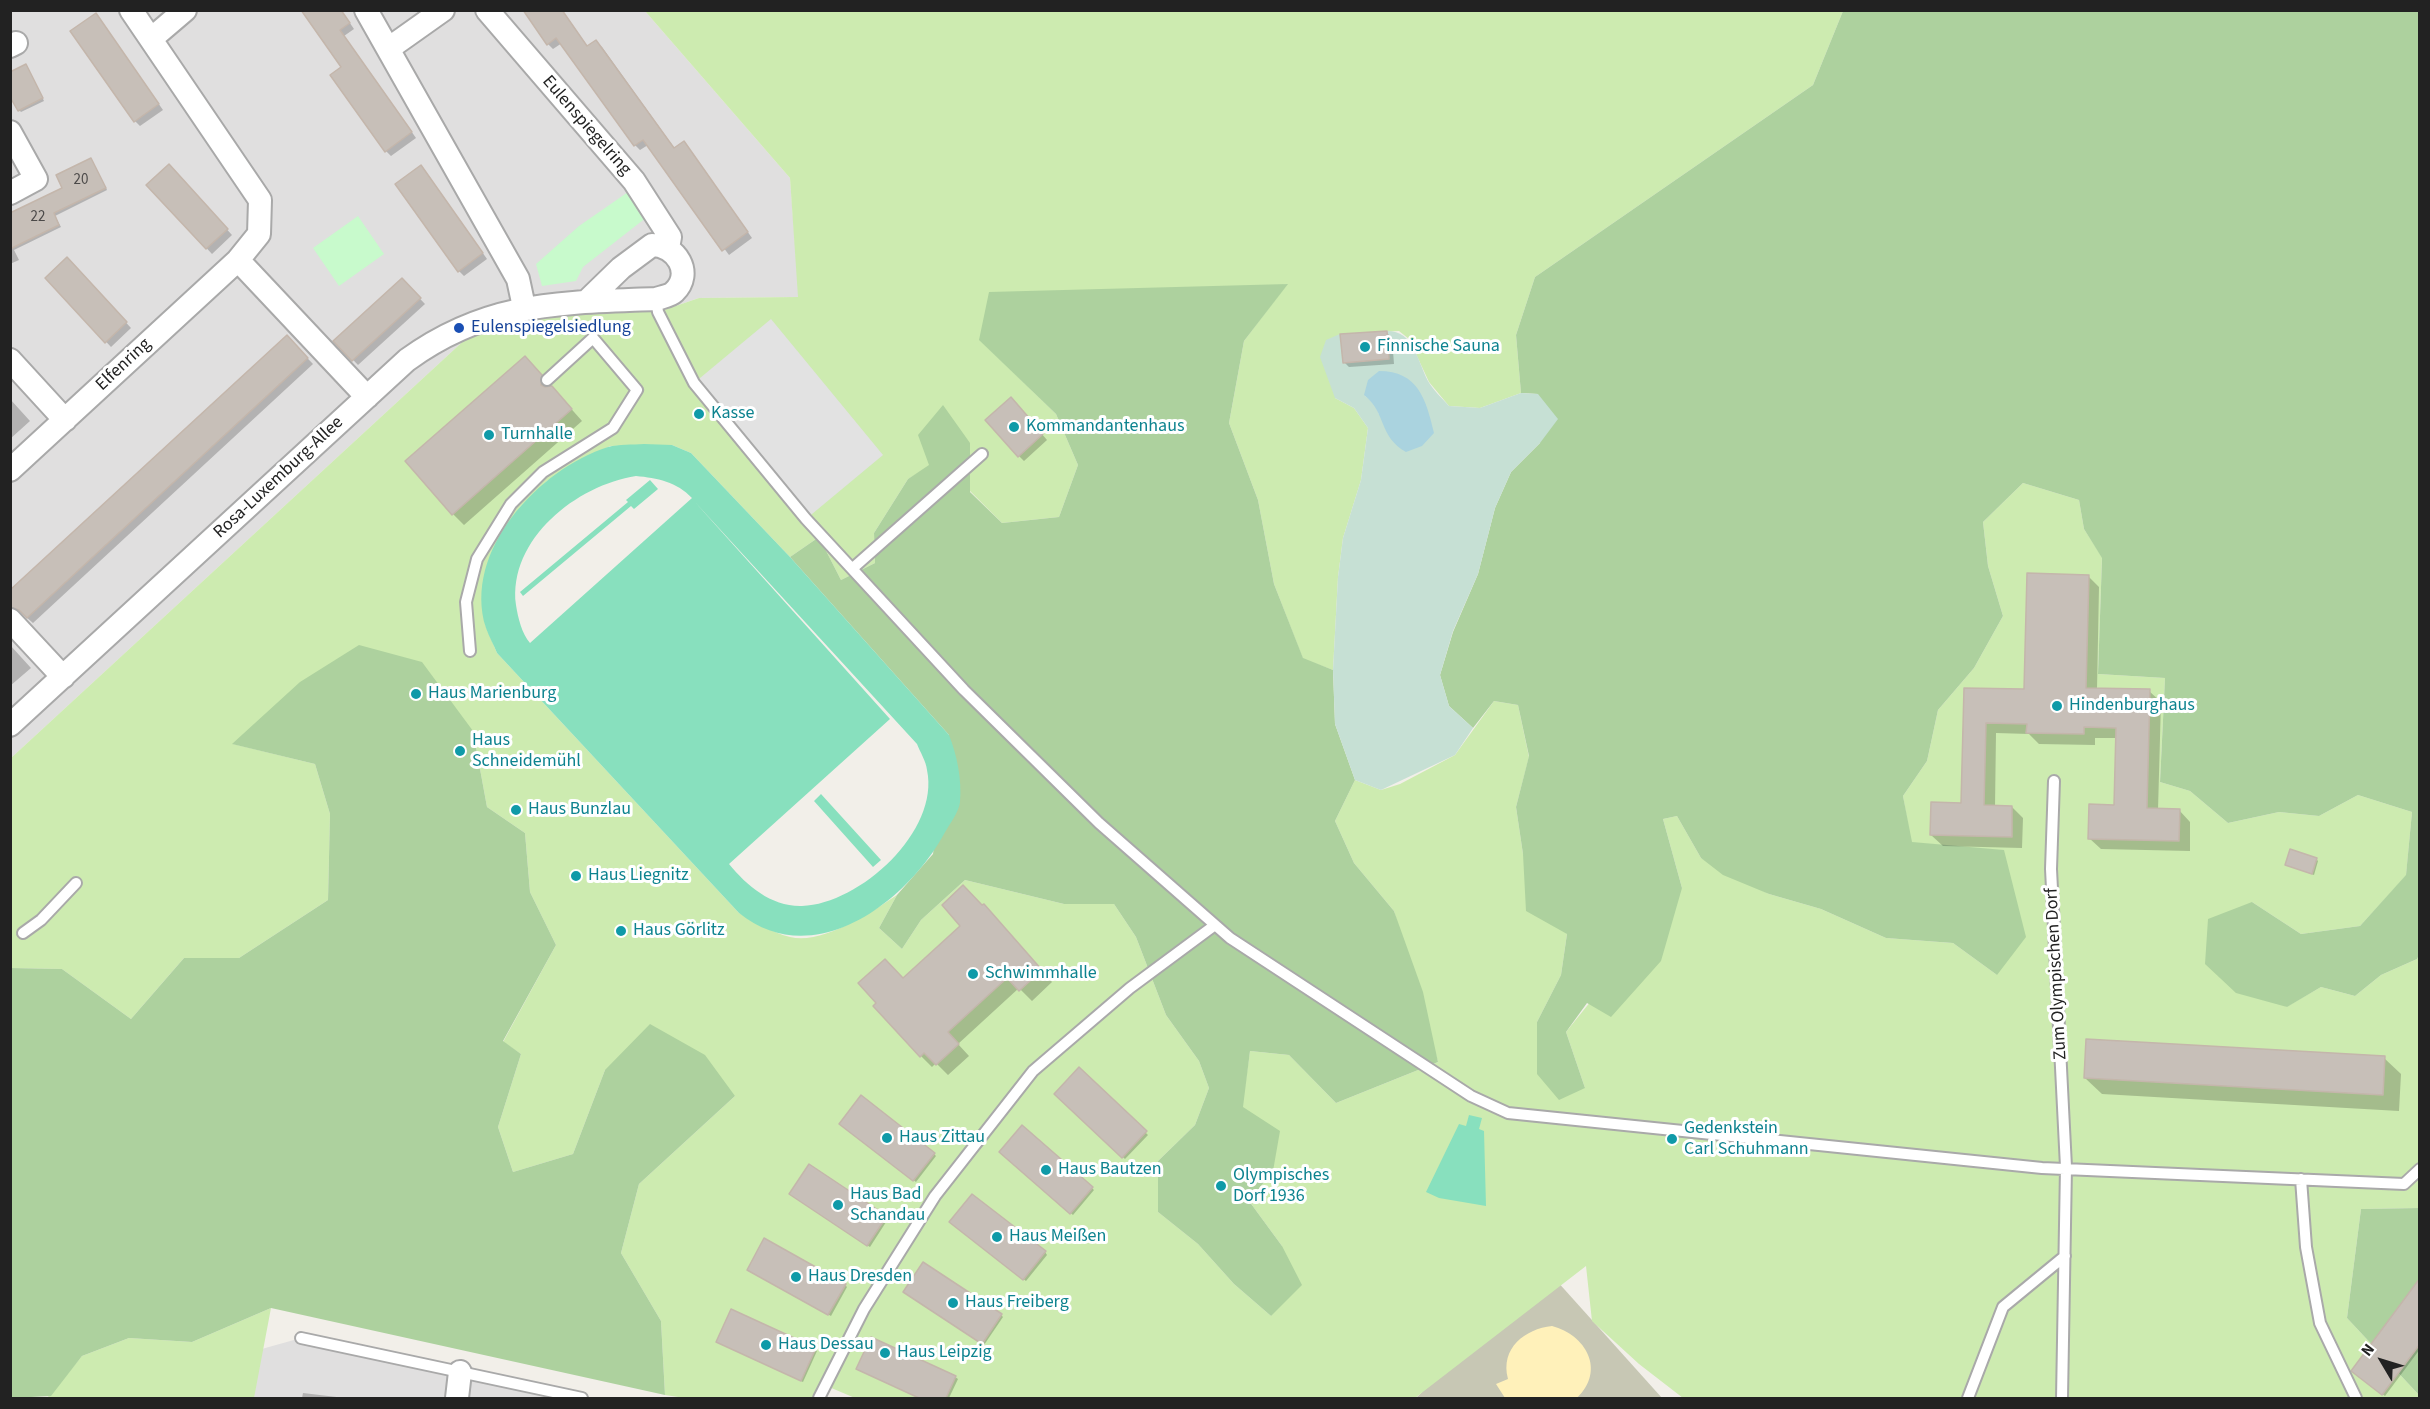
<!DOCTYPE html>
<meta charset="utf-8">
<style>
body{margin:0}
#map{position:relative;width:2430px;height:1409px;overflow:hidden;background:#f2efe9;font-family:"Source Sans 3",sans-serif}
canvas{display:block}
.frame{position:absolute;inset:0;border:12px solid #222;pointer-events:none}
.north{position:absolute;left:2352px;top:1331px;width:60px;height:60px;-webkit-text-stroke:4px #fff;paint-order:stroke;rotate:308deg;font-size:16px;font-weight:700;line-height:24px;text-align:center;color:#222}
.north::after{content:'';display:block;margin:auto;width:21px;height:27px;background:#222;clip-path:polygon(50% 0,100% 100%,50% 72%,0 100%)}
</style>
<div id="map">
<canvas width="2430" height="1409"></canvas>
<div class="frame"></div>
<div class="north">N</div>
</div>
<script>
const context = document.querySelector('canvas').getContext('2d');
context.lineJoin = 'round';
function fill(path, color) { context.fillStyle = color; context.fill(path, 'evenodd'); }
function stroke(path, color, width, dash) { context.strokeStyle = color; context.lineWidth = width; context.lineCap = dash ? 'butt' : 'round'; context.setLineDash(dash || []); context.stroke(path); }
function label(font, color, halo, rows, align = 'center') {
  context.font = font + ' "Source Sans 3",sans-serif'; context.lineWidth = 6; context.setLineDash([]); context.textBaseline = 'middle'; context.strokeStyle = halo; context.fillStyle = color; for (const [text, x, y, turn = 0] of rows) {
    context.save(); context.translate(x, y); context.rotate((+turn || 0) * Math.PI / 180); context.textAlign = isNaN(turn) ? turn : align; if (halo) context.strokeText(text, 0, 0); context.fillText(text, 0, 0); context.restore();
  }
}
const residential = new Path2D(`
 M11,11H645L790,178L799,297L699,298L658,312H553L471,334L11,758Z
 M301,1338L582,1398H87Z`);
const construction = new Path2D(`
 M1547,1270L1662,1398H1416Z`);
const grass = new Path2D(`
 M645,11H1843L1813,85L1535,277L1516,335L1521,393L1480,408L1449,406L1429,382L1409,339L1399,331L1341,334L1335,398L1354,408L1368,428L1361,480L1343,538L1338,577L1333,670L1303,659L1274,584L1258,500L1229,423L1244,341L1287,284L980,340L1056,414L1078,465L1059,517L1002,523L970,491V443L908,479L874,533L875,563L841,580L819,537L790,557L691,453L672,445L610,446L547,481L521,506L503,530L482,601L486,627L497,653L739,913C755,921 773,933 790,937C823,945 871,912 897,895L879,928L902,949L921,920L965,880L1064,904H1114L1136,937L1166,1015L1199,1061L1209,1088L1195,1125L1158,1161V1212L1198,1244L1234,1284L1271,1316L1282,1246L1249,1201L1273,1171L1242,1107L1250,1051L1289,1055L1336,1103L1438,1062L1394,911L1354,863L1335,821L1355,780L1381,790L1400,784L1455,755L1494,701L1518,705L1529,757L1516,807L1523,854L1567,934L1561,975L1537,1022L1585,1088L1566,1032L1682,888L1663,819L1677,816L1701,858L1769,894L1821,909L1886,938L1953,943L1997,975L1911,842L1903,796L1927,761L1938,710L1974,668L2003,616L1988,566L1983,522L2023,483L2079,500L2084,529L2102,557L2098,674L2165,678L2160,782L2190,791L2228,823L2279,812L2319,816L2358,795L2412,812L2406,876L2360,926L2301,934L2252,902L2286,1007L2321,987L2355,996L2381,975L2417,959L2419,953V1208L2361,1209L2347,1318L2419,1395V1398H1683L1639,1364L1592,1321L1586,1266L1415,1398H855L829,1387L825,1398H685L665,1395L661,1321L621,1253L639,1184L735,1096L605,1070L573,1154L513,1172L498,1127L521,1054L503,1042L556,945L530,892L525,833L487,807L473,731L233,744L315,764L330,814L328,900L239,958H184L131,1019L62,969L11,968V758L471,334L553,312H658L699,298L798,297L790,178Z
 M271,1308L254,1398H47L82,1356L129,1338L192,1342Z`);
const forest = new Path2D(`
 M1843,11H2419L2420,953L2417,959L2381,975L2355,996L2321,987L2287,1007L2236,993L2205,964L2208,919L2252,902L2301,934L2360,926L2406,875L2412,812L2358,795L2319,816L2279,812L2228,823L2190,791L2160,782L2165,678L2098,674L2102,558L2084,529L2079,500L2023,483L1983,522L1988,566L2003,616L1974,668L1938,710L1927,761L1903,796L1912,842L2004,850L2026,937L1997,975L1953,943L1886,938L1821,909L1769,894L1723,875L1701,858L1677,816L1663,819L1682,888L1661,961L1611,1017L1587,1003L1566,1032L1585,1088L1559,1100L1537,1074V1022L1561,975L1567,934L1526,911L1523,854L1516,807L1529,756L1518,705L1494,701L1473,728L1449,706L1440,675L1453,632L1478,574L1495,508L1511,472L1540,443L1538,394L1521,393L1516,335L1535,277L1813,85Z
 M1288,284L1244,341L1229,423L1258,500L1274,584L1303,658L1333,670L1335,724L1355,780L1335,821L1354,863L1394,911L1423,992L1438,1062L1336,1103L1289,1055L1250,1051L1243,1107L1280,1131L1273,1171L1249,1201L1282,1246L1302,1285L1271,1316L1234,1284L1198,1244L1158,1212V1161L1195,1125L1209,1088L1199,1061L1166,1015L1136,937L1114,904H1064L965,880L921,920L902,949L879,928L897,895L933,854L949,735L790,557L819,537L841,580L875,563L874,533L908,479L929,465L918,435L943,405L970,443V492L1002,523L1059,517L1078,465L1056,414L979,340L989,292Z
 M359,645L422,662L473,731L487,807L525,833L530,892L556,945L503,1041L521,1054L498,1127L513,1172L573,1154L605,1070L650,1024L705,1055L735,1096L639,1184L621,1253L661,1321L665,1395L271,1308L192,1342L129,1338L82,1356L51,1396L11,1398V968L62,969L131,1019L184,958H239L328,900L330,814L315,764L232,744L300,682Z
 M2419,1208V1395L2347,1318L2361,1209Z`);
const wetland = new Path2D(`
 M1387,331C1414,331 1417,360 1428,381C1433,390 1442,398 1449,406L1480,408L1521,393L1538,394L1558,419L1540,443L1511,472L1495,508L1478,574L1453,631L1440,675L1449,706L1473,728L1455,755L1381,790L1355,780L1335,724L1333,670L1338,577L1343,538L1361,480L1368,428L1354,408L1335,398L1320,357L1326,340L1340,334L1343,363L1389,359ZM1364,395L1434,433L1379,414L1374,403Z`);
const sand = new Path2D(`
 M1552,1326C1586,1335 1606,1370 1577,1398H1505L1496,1384L1508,1379C1500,1348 1525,1329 1552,1326Z`);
const park = new Path2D(`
 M628,192L647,217L583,267L576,281L542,286L536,264L579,226Z
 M358,216L384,254L339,286L313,248Z`);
const pitch = new Path2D(`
 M644,444L672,445L691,453L790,557L949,735C957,755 962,779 960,802C959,812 949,825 944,834C906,903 813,973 739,913L497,653C494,645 489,637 486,628C462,551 539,469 608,447C619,444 632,445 644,444ZM636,476C657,478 677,482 692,498L530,643C522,634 518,618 516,605C508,539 577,485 636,476ZM694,501L917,744C920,752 926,761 927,770C940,831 860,904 802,906C772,907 747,886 729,864L890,719Z
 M650,480L658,489L634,509L631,506L523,596L520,592L628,502L626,500Z
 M821,794L881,860L873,867L814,801Z
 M1469,1115L1482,1118L1479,1129L1484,1131L1486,1206L1439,1198L1426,1192L1459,1124L1466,1126Z`);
const parking = new Path2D(`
 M771,319L883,455L806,519L694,383Z`);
const water = new Path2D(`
 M1379,371C1418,371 1426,399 1434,433L1422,446L1406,452C1378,436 1387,413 1364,395L1368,380Z`);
const shadow = new Path2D(`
 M303,10H341L354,29L344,36L416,138L391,156L386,151L343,67Z
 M562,10L588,47L596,42L602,47L675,149H689L752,238L729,255L648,145L640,150L635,145L562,43L553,49L548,44Z
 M96,15L163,110L140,126L135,121Z
 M28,68L44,101L21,112L19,110Z
 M93,162L107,190L55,216L61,227L14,250L19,260L10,264V228L64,189Z
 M169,166L232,235L212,254L148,185Z
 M426,172L487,259L464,276L459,271Z
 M67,259L131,328L111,347L47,278Z
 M402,280L425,304L358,365L335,341Z
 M1386,332L1392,338L1394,364L1349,367L1344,362Z
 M287,337L313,364L33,623L10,603Z
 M536,369L582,421L464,525L453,514Z
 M10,399L30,421L10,439Z
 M1016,404L1047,440L1024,461L1019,456Z
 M2088,576L2099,587L2097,689L2149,691L2161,702L2158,810H2179L2190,822V851L2101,849L2089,838L2116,807L2117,738H2095V745L2039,744L2029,734L1996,733L1995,807H2012L2023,818L2022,848L1943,846L1931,835L1963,805L1966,689L2026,691Z
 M10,645L31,668L10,686Z
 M2316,859L2318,861L2314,875L2287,865Z
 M982,907L995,917L1052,982L1032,1001L1019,988L958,1044L969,1056L948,1075L936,1063L932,1067L921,1056L904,980Z
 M2384,1058L2401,1074L2399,1111L2102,1094L2085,1078Z
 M1079,1069L1148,1135L1125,1159L1056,1093Z
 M843,1126L934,1154L936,1156L916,1182Z
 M1023,1127L1094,1190L1073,1215L1001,1152Z
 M793,1196L886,1217L888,1219L870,1247Z
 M953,1224L1045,1252L1047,1255L1026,1281Z
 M751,1271L845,1285L847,1287L831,1316Z
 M2420,1280V1349L2385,1396L2355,1373Z
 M908,1294L1001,1315L1003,1317L984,1345Z
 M720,1343L815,1349L817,1351L803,1382Z
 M858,1369L955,1377L958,1379L949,1398H919Z
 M303,1393L345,1398H302Z`);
const building = new Path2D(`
 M301,10H341L350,23L340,30L412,132L385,152L330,75L341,67Z
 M523,10H562L587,46L596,40L674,148L684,141L748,232L722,251L643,140L634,146L556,38L547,45Z
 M96,13L159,104L134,122L70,31Z
 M26,64L43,98L18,111L10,97V72Z
 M91,158L106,188L54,213L59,225L10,249V213L62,188L56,175Z
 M169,164L228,229L206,249L146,185Z
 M421,165L483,253L458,272L395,184Z
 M67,257L127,322L105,343L45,278Z
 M402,278L421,298L352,361L333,341Z
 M1387,331L1389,359L1343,363L1340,334Z
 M287,335L308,358L27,618L19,610L10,607V590Z
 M525,356L542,375L541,385L545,387L552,386L572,409L452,515L405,461Z
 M1011,397L1043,434L1018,457L985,420Z
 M2027,573L2089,575L2086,688L2150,689L2147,808L2180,809L2179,841L2088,839L2089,804L2114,805L2116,728L2084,727V734L2026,733L2027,724L1986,723L1984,805L2012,806V837L1930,835L1931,802L1961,803L1964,688L2024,689Z
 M2290,849L2317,858L2312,874L2285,865Z
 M963,885L982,905L984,904L1042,970L1019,991L1007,978L948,1032L959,1044L936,1065L924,1053L920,1057L873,1006L876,1003L858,983L885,959L903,978L960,926L942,905Z
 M2086,1039L2385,1056L2383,1095L2084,1078Z
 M1079,1067L1147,1131L1122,1158L1054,1094Z
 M861,1095L935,1153L913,1181L839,1124Z
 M1022,1125L1093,1187L1070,1214L999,1152Z
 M809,1164L887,1216L867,1246L789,1194Z
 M972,1194L1046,1251L1023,1280L949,1222Z
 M764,1238L846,1284L828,1315L747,1270Z
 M923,1262L1002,1314L982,1344L903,1292Z
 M2420,1278V1344L2382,1395L2351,1371Z
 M731,1309L816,1348L801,1381L716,1342Z
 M871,1337L956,1376L946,1398H919L856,1369Z`);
const lane = new Path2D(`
 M656,299L658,312L694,383L806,519L964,690L1099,823L1230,938L1471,1096L1508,1113L2042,1168L2404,1184L2420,1169
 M853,568L982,454
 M470,651L466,602L477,559L511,504L543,472L613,428L637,390L593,338L547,380
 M2054,781L2051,869L2066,1167L2062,1398
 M23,933L41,920L76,883
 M2301,1179L2306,1247L2320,1323L2356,1398
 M301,1338L582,1398
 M819,1398L864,1309L935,1196L1033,1071L1130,988L1215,925
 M1968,1398L2003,1307L2065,1256`);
const street = new Path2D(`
 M131,10L260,200L259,234L238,260
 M366,10L518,279L524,307
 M487,10L634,181L670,237L668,248
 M151,39L185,10
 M10,46L16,43
 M388,49L443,10
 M10,132L36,179L10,193
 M10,360L65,420
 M10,470L238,260L367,397
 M10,620L63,677
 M10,725L407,360C488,301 561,303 656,299C662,297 670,296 674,292C694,273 676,245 652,245L621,268L586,302
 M457,1398L460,1372`);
const markers = [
 [459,328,6,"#1a4fb4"],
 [1365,347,6,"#0f9aa8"],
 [699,414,6,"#0f9aa8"],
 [1014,427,6,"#0f9aa8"],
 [489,435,6,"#0f9aa8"],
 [416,694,6,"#0f9aa8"],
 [2057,706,6,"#0f9aa8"],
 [460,751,6,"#0f9aa8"],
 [516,810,6,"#0f9aa8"],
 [576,876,6,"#0f9aa8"],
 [621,931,6,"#0f9aa8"],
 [973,974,6,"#0f9aa8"],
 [887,1138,6,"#0f9aa8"],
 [1672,1139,6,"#0f9aa8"],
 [1046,1170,6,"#0f9aa8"],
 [1221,1186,6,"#0f9aa8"],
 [838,1205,6,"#0f9aa8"],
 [997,1237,6,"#0f9aa8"],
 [796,1277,6,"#0f9aa8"],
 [953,1303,6,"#0f9aa8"],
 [766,1345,6,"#0f9aa8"],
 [885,1353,6,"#0f9aa8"]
];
const numberNames = [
 ["20",81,181],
 ["22",38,218]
];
const streetNames = [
 ["Eulenspiegelring",586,126,49],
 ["Elfenring",124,365,-43],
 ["Rosa-Luxemburg-Allee",279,478,-43],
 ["Zum Olympischen Dorf",2057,974,-93]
];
const transitNames = [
 ["Eulenspiegelsiedlung",471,328]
];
const cultureNames = [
 ["Finnische Sauna",1377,347],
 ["Kasse",711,414],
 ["Kommandantenhaus",1026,427],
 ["Turnhalle",501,435],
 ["Haus Marienburg",428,694],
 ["Hindenburghaus",2069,706],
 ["Haus",472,741],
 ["Schneidemühl",472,762],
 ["Haus Bunzlau",528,810],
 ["Haus Liegnitz",588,876],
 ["Haus Görlitz",633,931],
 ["Schwimmhalle",985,974],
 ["Gedenkstein",1684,1129],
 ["Carl Schuhmann",1684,1150],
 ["Haus Zittau",899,1138],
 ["Haus Bautzen",1058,1170],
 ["Olympisches",1233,1176],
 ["Dorf 1936",1233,1197],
 ["Haus Bad",850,1195],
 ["Schandau",850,1216],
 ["Haus Meißen",1009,1237],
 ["Haus Dresden",808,1277],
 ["Haus Freiberg",965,1303],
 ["Haus Dessau",778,1345],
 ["Haus Leipzig",897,1353]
];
fill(residential, '#e0dfdf');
fill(construction, '#c7c7b4');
fill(grass, '#cdebb0');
fill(forest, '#add19e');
fill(wetland, '#c6e0d4');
fill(sand, '#fff1ba');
fill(park, '#c8facc');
fill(pitch, '#88e0be');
fill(parking, '#e2e2e2');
fill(water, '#aad3df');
fill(shadow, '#0003');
fill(building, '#c7bfb8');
stroke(building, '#c4b6ab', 1.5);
stroke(lane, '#a9a9a9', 14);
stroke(street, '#a9a9a9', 26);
stroke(lane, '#fff', 10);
stroke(street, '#fff', 22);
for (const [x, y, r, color] of markers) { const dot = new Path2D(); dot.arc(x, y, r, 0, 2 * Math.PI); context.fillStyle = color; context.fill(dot); stroke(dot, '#fff', 2); }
label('15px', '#4b4948', null, numberNames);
label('18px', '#222', '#fff', streetNames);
label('18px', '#164399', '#fff', transitNames, 'left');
label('18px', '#0d838f', '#fff', cultureNames, 'left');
</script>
